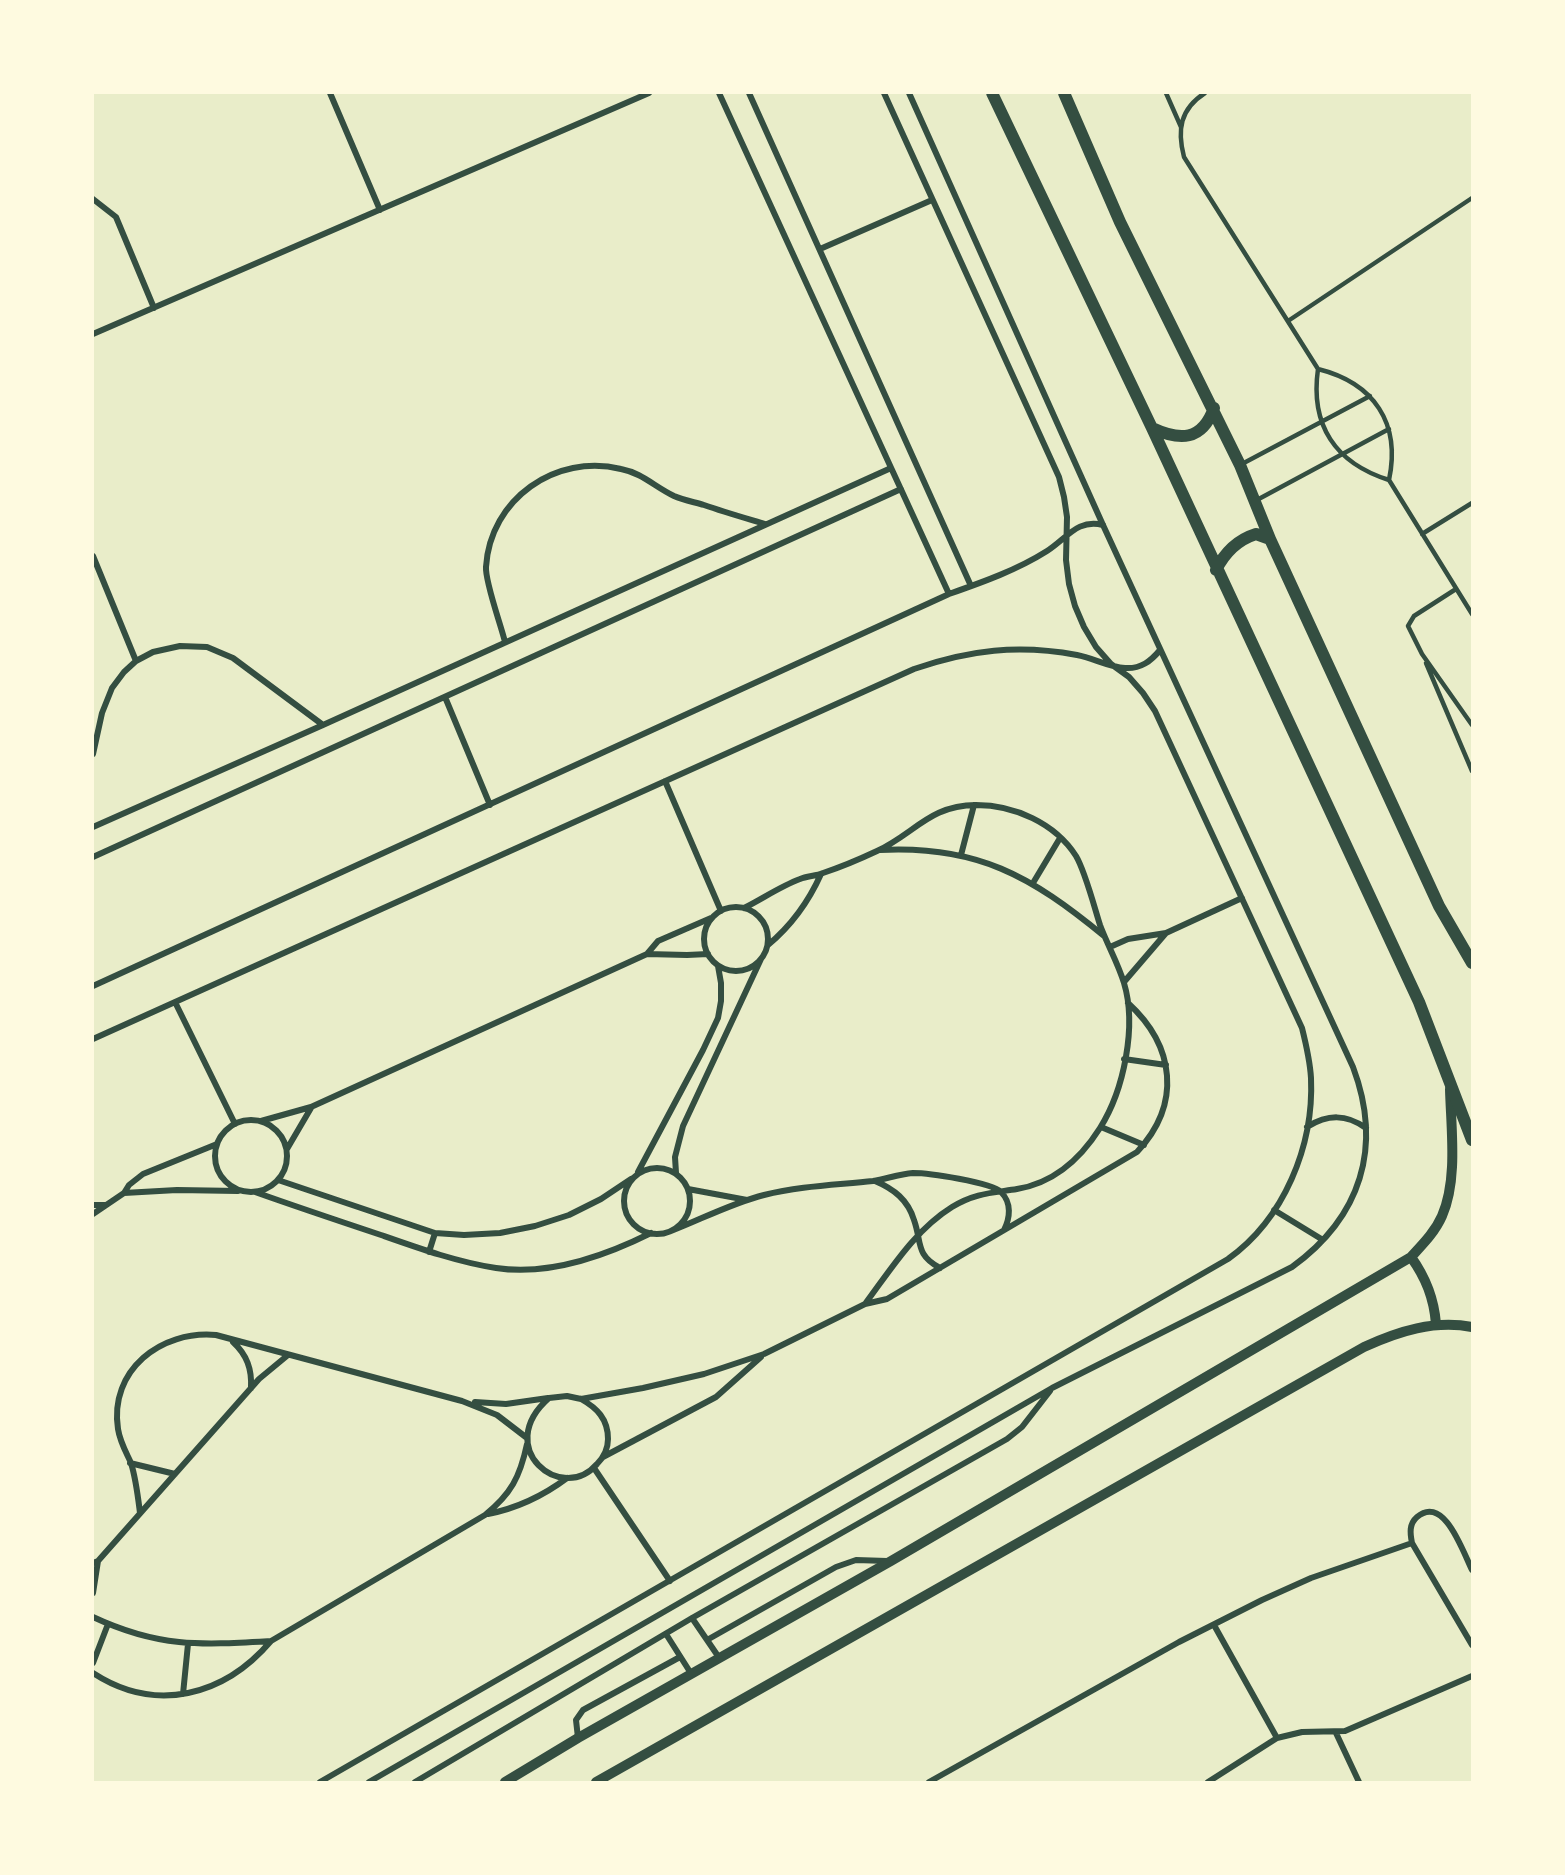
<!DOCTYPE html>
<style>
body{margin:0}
#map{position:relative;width:1565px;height:1875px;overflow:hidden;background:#e9edc9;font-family:Manrope,sans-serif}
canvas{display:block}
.frame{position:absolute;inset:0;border:94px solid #fefae0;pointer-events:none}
</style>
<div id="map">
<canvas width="1565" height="1875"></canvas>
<div class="frame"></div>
</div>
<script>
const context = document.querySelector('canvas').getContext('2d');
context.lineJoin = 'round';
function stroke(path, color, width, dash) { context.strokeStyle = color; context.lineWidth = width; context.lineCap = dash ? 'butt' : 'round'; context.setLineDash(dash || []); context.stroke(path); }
const service = new Path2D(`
 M1166,93L1181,127
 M1205,93C1180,109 1177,130 1184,157L1318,369C1310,425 1335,463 1389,480L1472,614
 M1288,321L1472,198
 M1318,369C1374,383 1401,423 1389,480
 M1240,465L1370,396
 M1255,501L1389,429
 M1422,534L1472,503
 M1456,589L1414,616L1408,626L1422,654L1472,725
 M1426,663L1472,771`);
const minor = new Path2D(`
 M330,93L380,210
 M719,93L949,594
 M749,93L971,586
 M93,199L116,217L154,308
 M820,249L932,200
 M93,334L649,93
 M93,556L136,661
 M505,642C501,625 485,582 486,567C490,499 556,453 621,469C642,473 655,487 674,496C683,500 694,502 704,505C724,512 745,518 765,524
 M445,697L490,805
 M93,754L102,713L112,688L124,672L136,661L153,652L180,646L207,647L233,658L323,725
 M665,781L721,911
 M93,827L323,725L891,468
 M880,850C977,845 1031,876 1104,936
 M961,855L974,805
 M93,857L901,489
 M1033,883L1060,838
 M704 939a32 32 0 1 1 64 0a32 32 0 1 1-64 0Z
 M744,908C762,899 781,886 800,879C807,876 816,876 823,873C841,867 860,859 877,851C914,834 930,805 976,805C1014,805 1055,823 1076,856C1085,871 1094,906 1100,925C1107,944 1118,963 1124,983C1137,1026 1124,1090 1100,1128C1081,1158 1054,1183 1017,1189C992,1193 975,1193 952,1207C915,1230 891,1269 865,1304
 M768,945C792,925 808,903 821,874
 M1110,947L1128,939L1166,933L1242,898
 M647,954L658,941L711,918
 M1124,982L1166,933
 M93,986L949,594C983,582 1017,570 1047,551C1066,539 1078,518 1103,525
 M175,1002L235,1124
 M93,1039L914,669C969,650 1018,644 1077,655C1093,658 1109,667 1125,668C1141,669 1151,661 1160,650
 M1124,1059L1166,1065
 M215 1156a36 36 0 1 1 72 0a36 36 0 1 1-72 0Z
 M261,1121L311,1107L647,954L687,955L708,954
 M1101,1127L1144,1145
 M1307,1127C1328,1114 1346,1114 1366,1128
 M287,1149L311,1108
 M624 1201a33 33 0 1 1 66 0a33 33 0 1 1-66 0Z
 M638,1172L703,1050L718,1018L721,1001V983L718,966
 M676,1173L675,1157L683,1126L761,959
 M278,1180L435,1233L464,1235L500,1233L535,1226L569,1215L601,1199L631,1179
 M875,1181C894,1189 908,1200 914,1220C922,1242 915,1255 940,1268
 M688,1189L747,1200
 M255,1192C297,1207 339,1221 381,1235C418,1248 457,1262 496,1268C548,1276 605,1256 651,1233
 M124,1193L177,1190L238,1191
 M93,1205H106
 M1274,1210L1323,1240
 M93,1214L124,1193L129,1185L143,1174L217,1144
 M671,1231C702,1219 732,1203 764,1195C800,1186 836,1185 873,1181C886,1179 899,1174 913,1173C928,1173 991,1182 1001,1192C1012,1203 1010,1218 1004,1230
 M429,1252L435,1233
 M233,1342C247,1355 252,1369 251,1388
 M581,1399C597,1408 608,1419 608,1439C608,1449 604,1457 597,1464C562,1505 492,1448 549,1398L567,1396L581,1399L643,1388L704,1374L764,1354L865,1304L887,1299L1137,1152C1182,1104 1175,1046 1128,1003
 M475,1402L506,1404L548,1398
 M603,1457L716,1397L761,1357
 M130,1463L175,1474
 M594,1468L670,1581
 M140,1513C138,1497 136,1479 131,1463C126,1452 120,1442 118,1429C109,1370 161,1330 216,1335L462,1401L497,1415L527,1438
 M488,1514C518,1508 543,1496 567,1478
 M93,1563L98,1561L259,1379L288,1355
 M1472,1570C1463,1552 1444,1494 1417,1517C1409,1524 1410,1533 1412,1543L1472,1645
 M93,1593L98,1561
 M93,1617C159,1648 201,1645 271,1641
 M692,1618L720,1659
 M1214,1625L1277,1738
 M666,1634L692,1675
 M707,1640L836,1567L856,1560L887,1561
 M93,1663L108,1624
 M93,1673C156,1714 224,1696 271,1641L485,1515C511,1494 520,1477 527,1444
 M183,1694L188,1644
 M1336,1733L1359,1782
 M578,1738L576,1720L583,1710L680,1657
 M320,1782L1228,1259C1284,1219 1314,1146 1311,1078C1310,1061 1306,1044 1302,1028L1155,711L1143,693L1129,677L1111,664L1096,647L1084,627L1075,606L1069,584L1066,560L1067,517L1064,497L1059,477L884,93
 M369,1782L1052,1388L1292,1267C1361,1217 1383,1147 1353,1067L1103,525L909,93
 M415,1782L692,1618L1007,1439L1022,1427L1050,1391
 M929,1782L1179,1642L1262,1600L1311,1578L1412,1543
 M1208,1782L1277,1738L1302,1732L1345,1731L1472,1676`);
const tertiary = new Path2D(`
 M1411,1257C1426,1278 1434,1298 1436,1324
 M505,1782L578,1738L891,1561L1411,1257C1423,1244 1435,1232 1442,1216C1458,1180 1451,1128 1450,1089
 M596,1782L1364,1347C1399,1331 1434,1320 1472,1327`);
const secondary = new Path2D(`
 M992,93L1152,428L1419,1002L1472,1140
 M1064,93L1120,222L1240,465L1270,539L1439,906L1472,963
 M1152,428C1180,441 1202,441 1214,408
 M1216,570C1225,552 1237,540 1256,534L1270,539`);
stroke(service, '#344e41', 4.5);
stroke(minor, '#344e41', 6);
stroke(tertiary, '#344e41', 10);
stroke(secondary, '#344e41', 12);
</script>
